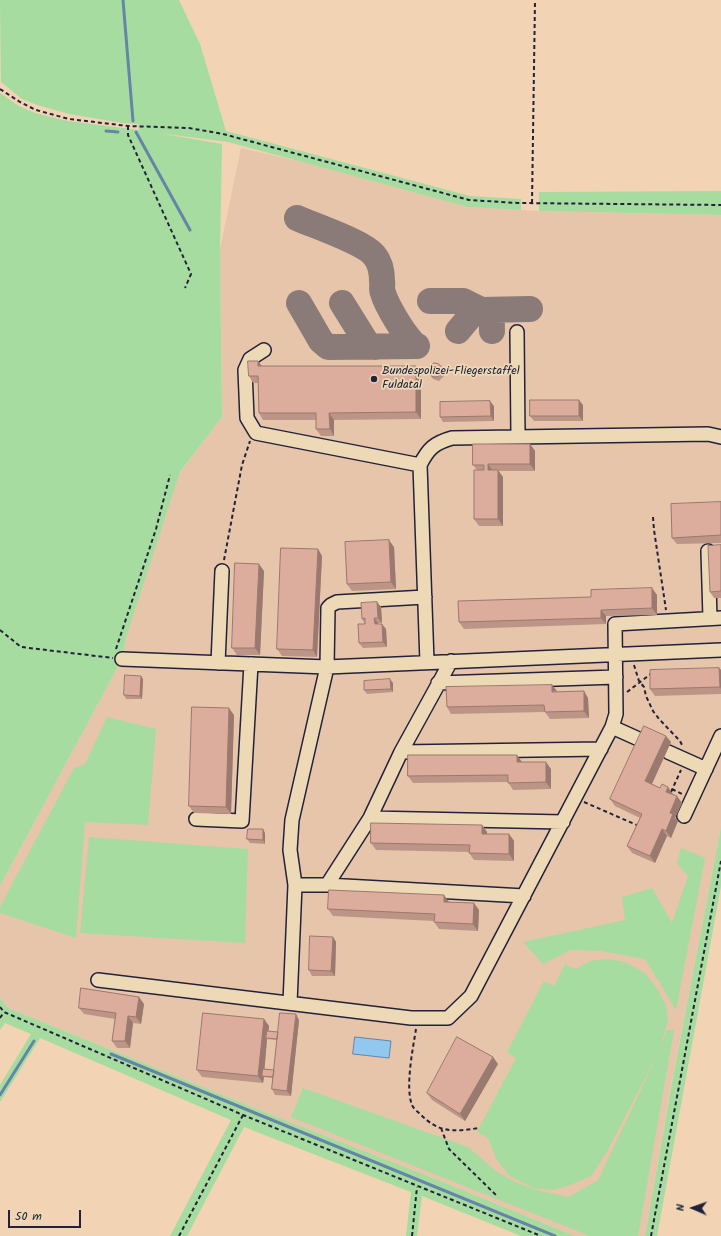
<!DOCTYPE html>
<style>
body{margin:0}
#map{position:relative;width:721px;height:1236px;overflow:hidden;background:#f2d3b4;font-family:Kalam,sans-serif}
canvas{display:block}
.north{position:absolute;left:673px;top:1188px;width:40px;height:40px;-webkit-text-stroke:3px #eed9b7;paint-order:stroke;rotate:272deg;font-size:11px;font-weight:700;line-height:16px;text-align:center;color:#22223b}
.north::after{content:'';display:block;margin:auto;width:14px;height:18px;background:#22223b;clip-path:polygon(50% 0,100% 100%,50% 72%,0 100%)}
.scale{position:absolute;left:8px;top:1210px;width:73px;height:18px;box-sizing:border-box;border:2px solid #22223b;border-top:0;padding-left:5px;font-size:12px;line-height:14px;white-space:nowrap;color:#22223b;-webkit-text-stroke:3px #eed9b7;paint-order:stroke}
</style>
<div id="map">
<canvas width="721" height="1236"></canvas>
<div class="north">N</div>
<div class="scale">50 m</div>
</div>
<script>
const context = document.querySelector('canvas').getContext('2d');
context.lineJoin = 'round';
function fill(path, color) { context.fillStyle = color; context.fill(path, 'evenodd'); }
function stroke(path, color, width, dash) { context.strokeStyle = color; context.lineWidth = width; context.lineCap = dash ? 'butt' : 'round'; context.setLineDash(dash || []); context.stroke(path); }
function label(font, color, halo, rows, align = 'center') {
  context.font = font + ' Kalam,sans-serif'; context.lineWidth = 3.5; context.setLineDash([]); context.textBaseline = 'middle'; context.strokeStyle = halo; context.fillStyle = color; for (const [text, x, y, turn = 0] of rows) {
    context.save(); context.translate(x, y); context.rotate((+turn || 0) * Math.PI / 180); context.textAlign = isNaN(turn) ? turn : align; if (halo) context.strokeText(text, 0, 0); context.fillText(text, 0, 0); context.restore();
  }
}
const built = new Path2D(`
 M241,148L306,163L468,207L539,211L721,215V827L672,1080L645,1236H575L428,1176L267,1113L8,1008L0,998V886L122,659L126,638L179,474L222,417L220,249Z`);
const green = new Path2D(`
 M0,0H179L200,44L226,131L470,196L521,199V210L468,207L228,142L158,133L222,144L220,249L222,417L180,472L126,638L122,659L0,886V93L19,106L35,113L68,121L139,130L138,124L122,123L69,114L37,105L22,99L1,82Z
 M721,191V215L539,211V192Z
 M107,717L156,729L148,825L85,822L76,938L0,913V907L74,768L85,764Z
 M721,827V886L657,1236H645L673,1077Z
 M89,837L248,849L245,943L80,933Z
 M681,848L705,858L676,1010L645,959L601,951L571,950L543,964L523,942L625,920L622,897L652,888L672,923L688,876L677,863Z
 M608,959L625,962L645,973L658,990L666,1005L668,1021L660,1049L667,1030H674L638,1236H590L291,1117L303,1088L468,1147L497,1172L517,1183L540,1191L569,1197L598,1180L659,1052L605,1155L591,1176L568,1186L553,1190L533,1188L510,1176L496,1159L488,1138L477,1132L516,1058L507,1052L544,981L554,986L565,964L575,969L590,961Z
 M0,998L8,1008L267,1113L428,1176L575,1236H521L422,1196L417,1236H406L411,1192L244,1127L187,1236H170L231,1120L40,1038L0,1102V1085L31,1034L5,1023L0,1030Z`);
const water = new Path2D(`
 M355,1037L391,1041L389,1058L353,1054Z`);
const stream = new Path2D(`
 M123,0L133,121
 M106,131L118,132
 M136,132L190,230
 M111,1054L555,1236
 M0,1095L34,1041`);
const taxiway = new Path2D(`
 M297,218C315,226 363,242 374,255C380,262 382,272 382,281C383,285 381,289 383,293C386,304 407,341 417,346
 M430,301H463L481,310L530,309
 M299,303L321,341L328,347L417,346
 M342,303L365,340L369,345L375,347
 M458,331L473,313L476,311L481,310
 M492,331C492,322 490,314 499,310`);
const path = new Path2D(`
 M0,89L20,102L36,110L69,119L128,126L189,128L223,134L469,200L518,203L721,205
 M128,126V135L191,274L185,288
 M532,203L535,0
 M653,517L654,530L666,610
 M224,560L242,465L250,441
 M0,630L21,647L113,658
 M116,649L156,529L170,475
 M634,665L639,681L644,687L646,696L653,711L659,719L680,741L683,747
 M627,692L652,673
 M672,789L682,794
 M671,792L681,770
 M584,802L639,826
 M0,1007L4,1012L243,1115L541,1236
 M0,1018L4,1012
 M416,1029C413,1048 405,1087 412,1105C413,1108 417,1111 420,1114C439,1133 453,1132 479,1128
 M441,1128L449,1149L498,1197
 M179,1236L243,1115
 M412,1236L417,1187
 M651,1236L721,861`);
const minor = new Path2D(`
 M517,332L518,437
 M264,350L250,359L245,370L247,418L256,433L420,465
 M708,551L710,618
 M122,659L327,667L721,650
 M427,662L420,465C428,449 434,443 452,438L708,434L721,437
 M218,663L222,571
 M438,683L616,677
 M612,727L643,741
 M401,752L601,749
 M668,752L706,769
 M684,816L721,736
 M370,818L563,822
 M196,819L242,821L251,664
 M295,885H327L524,896
 M327,885L370,818L401,752L451,661
 M98,980L411,1018H448L471,996L612,727L616,714L615,624L721,618
 M290,1003L295,885L290,850L292,820L327,667L328,608L331,605L337,602L425,597`);
const wall = new Path2D(`
 M258,361L262,366L421,372V419L334,420V436H321L316,429V420H263L259,413L258,383H253L249,376Z
 M439,365L444,372V376L439,381L433,379L428,372Z
 M583,405V421H534L530,416Z
 M494,406V421L443,422L440,417Z
 M530,444L535,451V471H498L503,477V526H479L474,519L477,470L473,465Z
 M721,502V543L677,544L672,538Z
 M721,545V598H714L710,592Z
 M394,547L396,589L352,591L347,584Z
 M318,549L322,556L317,657L282,656L277,649Z
 M264,571L260,655H237L232,648Z
 M657,595V615L606,616V624L464,629L459,622Z
 M377,602L381,607L382,623H378V624L386,629L387,647L363,648L359,643L365,624L362,619Z
 M719,668L721,670V694L655,696L650,689Z
 M143,679L142,699H126L124,695Z
 M393,683V692L367,694L364,690Z
 M557,692L588,698L589,718L550,719L545,712L451,714L447,707Z
 M234,715L231,814L194,813L189,806Z
 M671,742L652,784L673,794V795L682,803L675,818L678,821L671,838L667,836L655,863L632,853L627,846L640,818L615,806L610,799Z
 M522,762L551,769V789L513,790L508,782L413,783L408,776Z
 M482,825L487,832V834H509L514,841V861L474,860L469,853V852L376,850L371,843Z
 M265,833V844L250,843L247,839Z
 M449,902L479,910L478,931L439,929L434,922V921L333,916L328,909Z
 M333,937L336,942L335,976H312L309,970Z
 M144,1004L141,1024L133,1023L130,1048H117L112,1041L115,1019L84,1014L79,1008Z
 M264,1019L269,1026L268,1031L278,1032L299,1020L291,1096L275,1095L272,1089L273,1078L264,1077L263,1083L202,1077L197,1070ZM267,1039L277,1040L274,1070L264,1069Z
 M498,1064L465,1121L432,1100L427,1093Z`);
const shadedWall = new Path2D(`
 M258,361L263,368L258,366Z
 M416,366L421,372V419L416,412Z
 M441,368L444,372V376L441,373Z
 M579,400L583,405V421L579,416Z
 M490,401L494,406V421L491,416Z
 M329,413L334,420V436L330,429Z
 M530,444L535,451V471L530,464Z
 M488,464L493,471L488,470Z
 M498,470L503,477V526L498,519Z
 M389,540L394,547L396,589L391,582Z
 M318,549L322,556L317,657L313,650Z
 M259,564L264,571L260,655L255,648Z
 M652,588L657,595V615L652,608Z
 M377,602L381,607L382,623L378,618Z
 M601,610L606,616V624L601,618Z
 M374,618L378,623V630L375,624Z
 M382,624L386,629L387,647L383,642Z
 M719,668L721,670V689L720,687Z
 M141,676L143,679L142,699L140,696Z
 M390,679L393,683V692L391,689Z
 M552,685L557,691L552,692Z
 M584,691L588,698L589,718L584,711Z
 M229,708L234,715L231,814L226,807Z
 M666,736L671,742L650,788L645,781Z
 M517,755L522,762V769L517,762Z
 M546,762L551,769V789L546,782Z
 M668,787L673,794L671,798L666,792Z
 M677,796L682,803L675,818L678,821L671,838L666,831L670,813Z
 M482,825L487,832V840L482,834Z
 M263,829L265,833V844L263,840Z
 M662,829L667,836L655,863L650,856Z
 M509,834L514,841V861L509,854Z
 M444,895L449,902V909L444,902Z
 M474,903L479,910L478,931L473,924Z
 M333,937L336,942L335,976L331,971Z
 M139,997L144,1004L141,1024L136,1017Z
 M296,1014L299,1020L291,1096L287,1091Z
 M128,1016L133,1023L130,1048L125,1041Z
 M264,1019L269,1026L268,1038H266L267,1039L264,1076H262L264,1077L263,1083L258,1076Z
 M493,1057L498,1064L465,1121L460,1114Z`);
const building = new Path2D(`
 M248,361H258V366H416V412L329,413L330,429H316V413H259L258,376H249Z
 M428 370a7 7 0 1 1 14 0a7 7 0 1 1-14 0Z
 M530,400H579V416H530Z
 M490,401L491,416L440,417V402Z
 M473,444H530V464H488V470H498V519H474V470H484V465H473Z
 M721,502V535L672,538L671,504Z
 M389,540L391,582L347,584L345,542Z
 M721,545V591L710,592L708,546Z
 M281,548L318,549L313,650L277,649Z
 M235,563L259,564L255,648H232Z
 M652,588V608L601,610V618L459,622L458,601L591,597V590Z
 M377,602L378,618H374L375,624H382L383,642L359,643L358,624H365V618L362,619L361,603Z
 M719,668L720,687L650,689V670Z
 M125,675L141,676L140,696L124,695Z
 M390,679L391,689L364,690V681Z
 M552,685V692L584,691V711L545,712L544,705L447,707L446,687Z
 M192,707L229,708L226,807L189,806Z
 M644,726L666,736L645,781L660,788L662,784L668,787L666,792L677,796L670,813L673,814L666,831L662,829L650,856L627,846L642,814L610,799Z
 M408,755H517V762H546V782L508,783V775L408,776Z
 M371,823L482,825V834H509V854L469,853L470,845L371,843Z
 M248,829H263V840L247,839Z
 M329,890L444,895V902L474,903L473,924L434,922L435,914L328,909Z
 M310,936L333,937L331,971L309,970Z
 M81,988L139,997L136,1017L128,1016L125,1041H112L116,1013L79,1008Z
 M203,1013L264,1019L258,1076L197,1070Z
 M280,1013L296,1014L287,1091L272,1089Z
 M267,1031L278,1032L277,1039L266,1038Z
 M457,1037L493,1057L460,1114L427,1093Z
 M263,1069L274,1070L273,1077L262,1076Z`);
const markers = [
 [374,379,4,"#22223b"]
];
const poiNames = [
 ["Bundespolizei-Fliegerstaffel",382,372],
 ["Fuldatal",382,386]
];
fill(built, '#e7c5ab');
fill(green, '#a6dc9f');
fill(water, '#92c7f0');
stroke(water, '#6585a8', 1);
stroke(stream, '#6585a8', 3);
stroke(taxiway, '#8a7a78', 26);
stroke(minor, '#22223b', 16);
stroke(path, '#22223b', 2, [4, 3]);
stroke(minor, '#eed9b7', 13);
fill(wall, '#bd9587');
fill(shadedWall, '#9a796e');
fill(building, '#dcad9d');
stroke(building, '#9a796e', 1);
for (const [x, y, r, color] of markers) { const dot = new Path2D(); dot.arc(x, y, r, 0, 2 * Math.PI); context.fillStyle = color; context.fill(dot); stroke(dot, '#eed9b7', 1.5); }
label('12px', '#22223b', '#eed9b7', poiNames, 'left');
</script>
